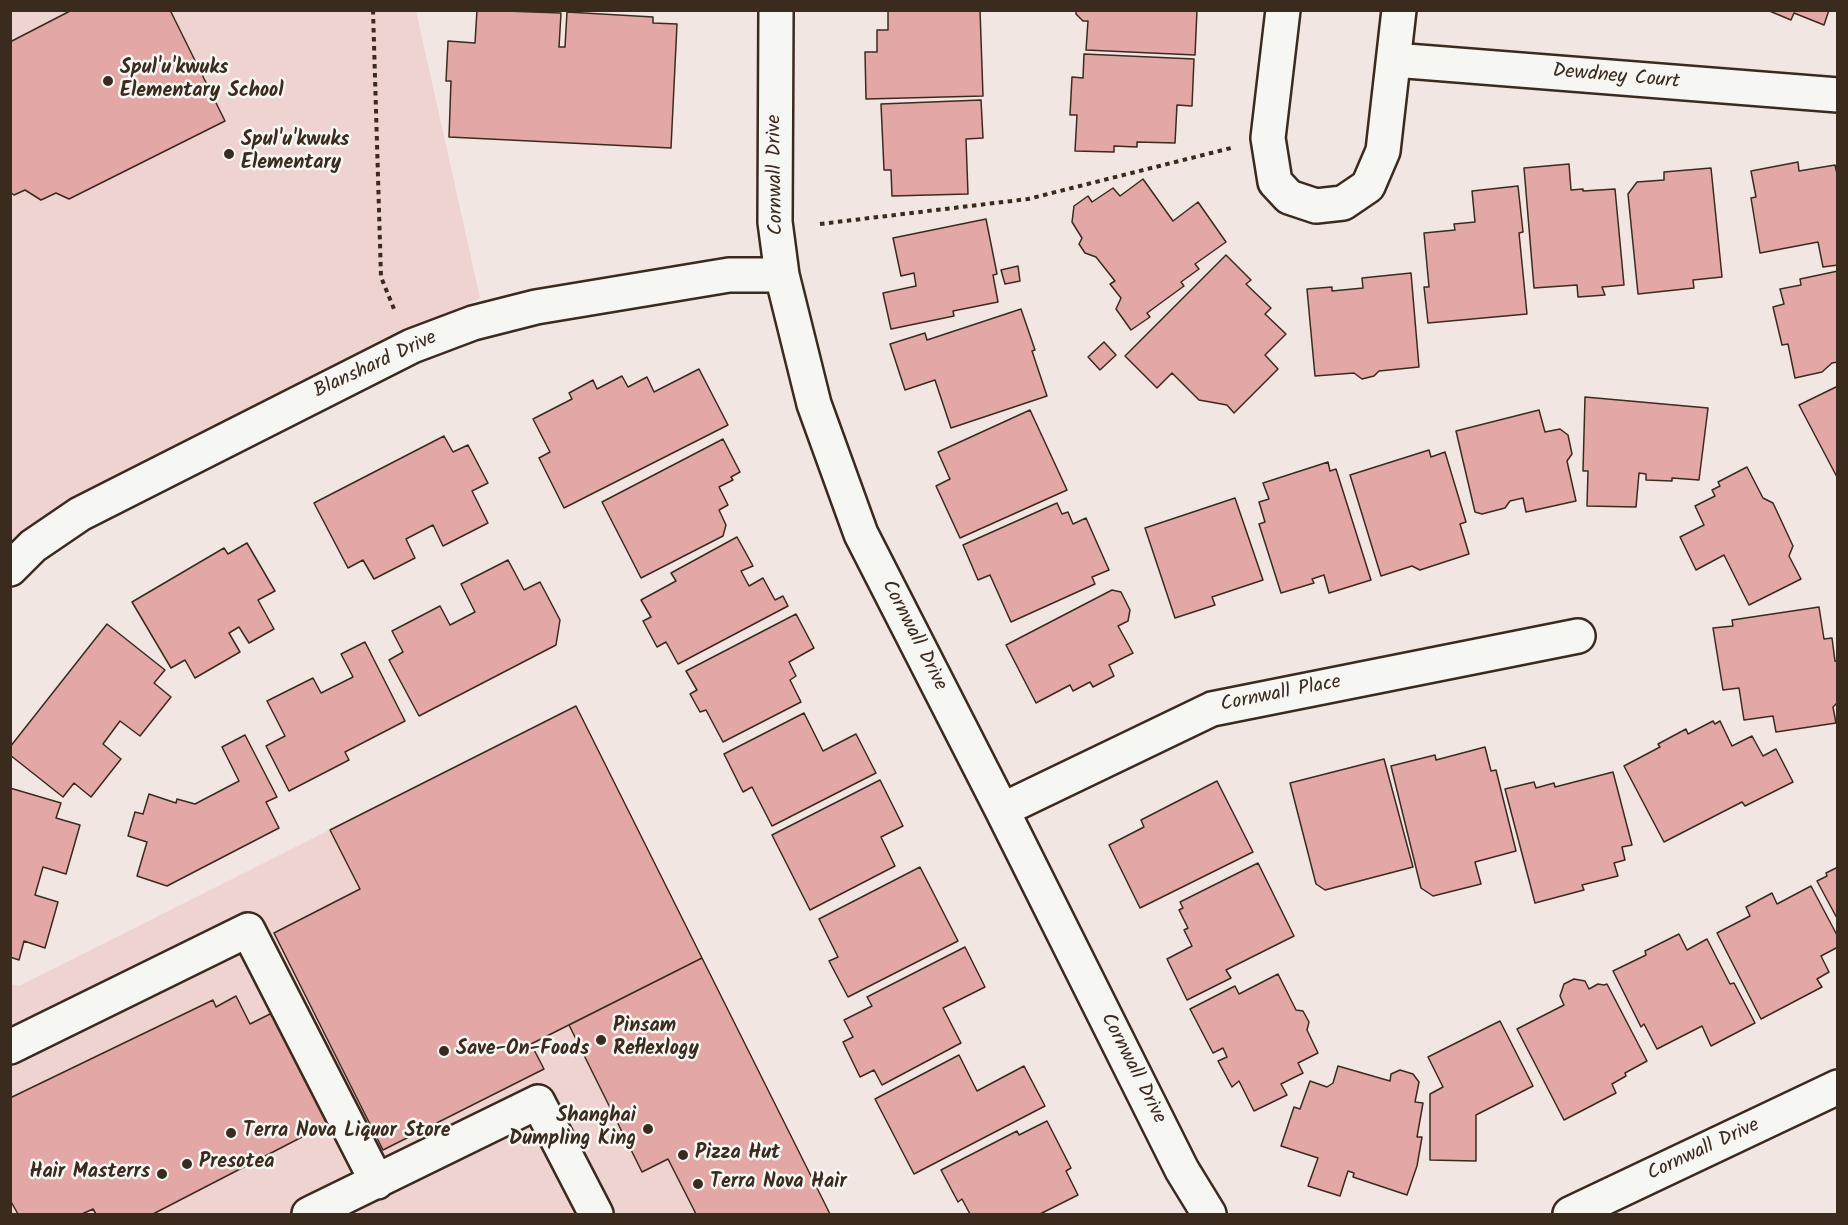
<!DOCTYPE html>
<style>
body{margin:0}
#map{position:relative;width:1848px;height:1225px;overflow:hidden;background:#f2e6e3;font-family:Kalam,sans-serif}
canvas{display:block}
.frame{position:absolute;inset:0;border:12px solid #3b2a1e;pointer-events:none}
</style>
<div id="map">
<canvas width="1848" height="1225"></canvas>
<div class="frame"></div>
</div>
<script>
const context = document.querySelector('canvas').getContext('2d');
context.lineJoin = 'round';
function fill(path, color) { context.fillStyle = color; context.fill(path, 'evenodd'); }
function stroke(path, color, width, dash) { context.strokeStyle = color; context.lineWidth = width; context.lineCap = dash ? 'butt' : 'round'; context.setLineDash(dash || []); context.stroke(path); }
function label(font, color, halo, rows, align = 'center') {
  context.font = font + ' Kalam,sans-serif'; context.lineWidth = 5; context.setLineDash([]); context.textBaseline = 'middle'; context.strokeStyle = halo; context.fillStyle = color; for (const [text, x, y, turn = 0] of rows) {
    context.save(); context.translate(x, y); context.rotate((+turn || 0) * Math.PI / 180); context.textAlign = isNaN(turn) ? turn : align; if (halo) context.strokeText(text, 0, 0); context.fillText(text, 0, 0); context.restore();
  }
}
const built = new Path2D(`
 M11,11H416L480,298L42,517L11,552Z
 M576,706L830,1214H11V984L19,986Z`);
const building = new Path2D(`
 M72,10H170L225,121L69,199L56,193L41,200L25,190L14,195L10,192V42Z
 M477,10L561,13L559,47H565L567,12L653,17V23L677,24L671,148L449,137L451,81H446L448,41L475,43Z
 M888,10H980L983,96L866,99L865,52H877V30H888Z
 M1076,10H1197L1195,55L1086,50L1088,21H1083L1076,14Z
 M1767,10H1829L1824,25L1794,13L1791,20Z
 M1084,54L1194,59L1192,106L1177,105L1175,143L1137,142V147L1114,146V152L1075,151L1077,115H1070L1072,77L1083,78Z
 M981,100L983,138L966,139L968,194L892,196L891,170H884L881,104Z
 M1798,162L1799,171L1835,165L1838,178V265L1823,267L1818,242L1760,253L1751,198L1756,197L1751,171Z
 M1569,164L1571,190L1583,189V191L1615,189L1624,285L1602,287L1605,295L1578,297L1577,285L1534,288L1524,168Z
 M1711,168L1722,277L1693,280L1694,288L1638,294L1628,194L1637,182L1664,180V172Z
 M1143,179L1173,221L1198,202L1226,242L1195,264L1199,269L1181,282L1184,286L1147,313L1150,317L1131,330L1116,309L1121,298L1110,284L1115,281L1096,257L1085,253L1079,244L1082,238L1072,222L1074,206L1088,196L1092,202L1113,188L1120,196Z
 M1518,186L1523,232L1519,233L1527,314L1428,323L1424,287H1429L1424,233L1455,230L1454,224L1475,222L1472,191Z
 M986,219L997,274L993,275L998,302L953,311L954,316L891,329L883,293L916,286L914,273L901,276L893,238Z
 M1226,255L1251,280L1246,284L1271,308L1265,314L1286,334L1265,355L1278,369L1234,413L1227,405L1199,400L1172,373L1157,388L1125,356Z
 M1018,266L1020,281L1005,284L1001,270Z
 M1838,271V362L1832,363L1822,372L1795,378L1788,344L1782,345L1773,307L1784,304L1780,289L1801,285L1800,279Z
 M1411,273L1419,367L1379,371L1374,376L1362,379L1354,373L1315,376L1307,289L1332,287V291L1363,288L1362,278Z
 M1021,309L1035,350L1032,351L1047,396L951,428L935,380L905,390L890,344L925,333L927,340Z
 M1104,342L1116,355L1100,370L1088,357Z
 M699,369L728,425L564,508L539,458L550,452L533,419L572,399L569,393L593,380L597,389L622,376L628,387L647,377L654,392Z
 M1838,386V479L1799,405Z
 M1585,397L1708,408L1699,480L1672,478V481L1646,480V474L1639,473L1636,507L1587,506L1588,471H1583Z
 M1030,410L1067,490L960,538L936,486L950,479L938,452Z
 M1539,410L1545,432L1560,429L1568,435L1572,454L1567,461L1576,501L1526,512L1523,498L1510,501L1505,508L1482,514L1475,512L1456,431Z
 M444,436L453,452L468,445L488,483L472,491L488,523L443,546L433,525L406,539L415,558L374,579L363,560L348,568L314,503Z
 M723,439L740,472L731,477L733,480L719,487L728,505L719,510L726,525L723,536L641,578L602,502Z
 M1429,450L1431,457L1445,452L1466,522L1460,524L1469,554L1420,570L1412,566L1381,576L1350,475Z
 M1328,462L1330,471L1336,469L1371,580L1329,593L1324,575L1312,579L1314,583L1281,593L1259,524L1265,522L1259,502L1269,499L1263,483Z
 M1747,467L1763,498L1773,503L1793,546L1789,556L1801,579L1749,605L1724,555L1696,570L1680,537L1704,525L1695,506L1715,496L1712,490L1720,486L1718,482Z
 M1235,498L1263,580L1212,597L1215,605L1175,618L1145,528Z
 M1057,503L1062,514L1068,512L1073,524L1086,518L1109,570L1092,577L1095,584L1011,622L990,575L978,580L963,545Z
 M737,537L753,566L741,571L749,586L763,578L775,600L783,596L788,606L678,664L666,642L657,647L643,621L651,617L641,600L676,581L671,573Z
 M247,543L275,591L258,600L274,629L249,643L239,627L229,633L240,652L195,678L185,660L171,668L132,602L224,548L228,554Z
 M508,560L524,590L540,582L560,620L556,645L419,716L389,660L403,652L392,631L440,606L450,625L475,612L461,584Z
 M1112,590L1121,592L1130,610L1128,621L1118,626L1133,653L1109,665L1114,676L1093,687L1090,682L1073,691L1070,685L1036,703L1006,645Z
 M1819,607L1824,639L1832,638L1835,661L1838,662V702L1833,707L1836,723L1776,732L1773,716L1744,720L1739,688L1723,690L1713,628L1733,626L1732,620Z
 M796,614L814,648L789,662L796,676L790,680L801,702L723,742L706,710L700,712L690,694L697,690L686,671Z
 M107,624L165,670L154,683L171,697L140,736L120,721L103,744L121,759L91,797L74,783L63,797L10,755V747Z
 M365,642L405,721L345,752L349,760L289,791L266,746L285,736L267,701L313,678L321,693L353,677L341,654Z
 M576,706L702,958L531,1044L544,1069L383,1150L274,933L360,889L330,830Z
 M804,713L823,751L856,734L876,773L772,826L752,787L743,792L724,754Z
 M1713,721L1715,724L1720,721L1732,746L1752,736L1763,756L1776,749L1793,782L1745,806L1742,802L1664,842L1624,766L1660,747L1658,744L1686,729L1688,734Z
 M245,735L277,797L266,802L279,828L167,886L137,876L147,842L128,836L135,812L143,814L149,794L176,803L177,799L195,804L239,781L222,747Z
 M1485,747L1491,771L1496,770L1516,851L1475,862L1481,884L1433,896L1421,888L1391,766L1435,755L1436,760Z
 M1384,759L1413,867L1325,890L1316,884L1290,783Z
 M1613,772L1632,845L1622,847L1625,860L1614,863L1618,876L1582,885L1584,890L1535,903L1505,789L1534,782L1536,788L1554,783L1555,787Z
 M880,780L903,826L881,837L895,866L810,910L772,835Z
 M1217,781L1253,852L1140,908L1109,845L1144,827L1141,820Z
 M10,788L61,803L56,818L80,825L66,874L43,867L35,895L58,902L45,948L24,941L19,960L10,957Z
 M1258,863L1294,936L1226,970L1231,978L1187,1000L1167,959L1192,946L1184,930L1188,928L1179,910L1183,908L1180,902Z
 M920,867L958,941L848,997L829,961L838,957L819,919Z
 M1838,867V920L1817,881L1827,876L1826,873Z
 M1811,886L1838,937V947L1821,956L1829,972L1817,979L1822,987L1761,1019L1717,933L1750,916L1746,907L1772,893L1777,904Z
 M1679,934L1687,950L1707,939L1730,984L1734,983L1755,1023L1711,1046L1702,1026L1657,1049L1644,1024L1641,1027L1613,971L1646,955L1645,951Z
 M965,947L985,987L943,1008L961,1043L882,1085L874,1070L860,1077L843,1042L853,1037L844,1020L872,1006L867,997Z
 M702,958L830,1214H696L668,1159L642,1172L569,1025Z
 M1278,974L1296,1010L1303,1011L1309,1022L1307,1030L1318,1053L1298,1063L1303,1073L1281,1084L1287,1095L1254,1111L1239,1081L1232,1087L1218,1061L1227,1057L1223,1048L1213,1053L1190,1009L1235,986L1239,994Z
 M1574,979L1585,981L1589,989L1598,984L1604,985L1607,984L1647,1061L1625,1073L1626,1076L1612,1084L1616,1093L1564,1120L1517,1029L1564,1005L1560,996L1564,984Z
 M236,996L250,1024L274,1012L331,1122L153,1214H96L93,1209L82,1214H18L10,1200V1098L213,1000L216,1007Z
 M1500,1021L1533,1086L1476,1115V1161L1430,1160V1094L1443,1087L1428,1057Z
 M959,1055L977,1091L1024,1066L1045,1106L914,1174L875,1099Z
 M1338,1066L1390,1081L1391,1074L1400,1070L1413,1074L1419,1082L1415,1102L1423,1103L1417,1137H1422L1417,1166L1407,1195L1353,1177L1354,1173L1348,1171L1340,1196L1308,1186L1318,1158L1281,1146L1294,1107L1300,1109L1310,1081L1327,1087L1333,1083Z
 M1047,1121L1071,1168L1066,1171L1078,1195L1040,1214H970L962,1199L958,1202L941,1170L1017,1131L1019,1135Z`);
const path = new Path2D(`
 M373,10L381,277L394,309
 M820,224L1028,199L1231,148`);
const minor = new Path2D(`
 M776,10L775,222L782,275L814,404L861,534L1002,810L1182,1170L1209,1214
 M1283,10L1268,138L1275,182L1289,197L1316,206L1343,203L1368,186L1383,151L1399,10
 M1394,60L1838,95
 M10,569L33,546L80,514L412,346L473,323L536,307L729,275H782
 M1002,810L1212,709L1578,636
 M10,1047L248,930L377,1182
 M309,1214L538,1102L596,1214
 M1570,1214L1838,1087`);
const markers = [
 [108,81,6,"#3b2a1e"],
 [229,154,6,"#3b2a1e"],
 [601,1040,6,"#3b2a1e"],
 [444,1051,6,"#3b2a1e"],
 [648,1129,6,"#3b2a1e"],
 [231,1133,6,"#3b2a1e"],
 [683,1155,6,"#3b2a1e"],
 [187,1164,6,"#3b2a1e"],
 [162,1174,6,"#3b2a1e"],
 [698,1184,6,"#3b2a1e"]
];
const poiNames = [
 ["Spul'u'kwuks",120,70],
 ["Elementary School",120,93],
 ["Spul'u'kwuks",241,142],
 ["Elementary",241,165],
 ["Pinsam",613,1028],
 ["Reflexlogy",613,1051],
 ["Save-On-Foods",456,1051],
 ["Shanghai",636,1118,"right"],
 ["Dumpling King",636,1141,"right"],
 ["Terra Nova Liquor Store",243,1133],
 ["Pizza Hut",695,1155],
 ["Presotea",199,1164],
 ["Hair Masterrs",150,1174,"right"],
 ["Terra Nova Hair",710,1184]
];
const streetNames = [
 ["Dewdney Court",1616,78,5],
 ["Cornwall Drive",777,175,-91],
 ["Blanshard Drive",376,366,-25],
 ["Cornwall Drive",913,636,63],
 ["Cornwall Place",1281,695,-11],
 ["Cornwall Drive",1132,1069,63],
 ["Cornwall Drive",1704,1151,-25]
];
fill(built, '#eed3d1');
fill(building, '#e3a8a6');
stroke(building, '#3b2a1e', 1.5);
stroke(minor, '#3b2a1e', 38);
stroke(path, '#3b2a1e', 4, [4.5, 4.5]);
stroke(minor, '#f6f6f2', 33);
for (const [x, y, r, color] of markers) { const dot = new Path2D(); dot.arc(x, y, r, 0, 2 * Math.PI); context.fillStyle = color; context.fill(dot); stroke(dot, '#f6f6f2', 2); }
label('bold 20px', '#3b2a1e', '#f6f6f2', poiNames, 'left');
label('20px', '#3b2a1e', '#f6f6f2', streetNames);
</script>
